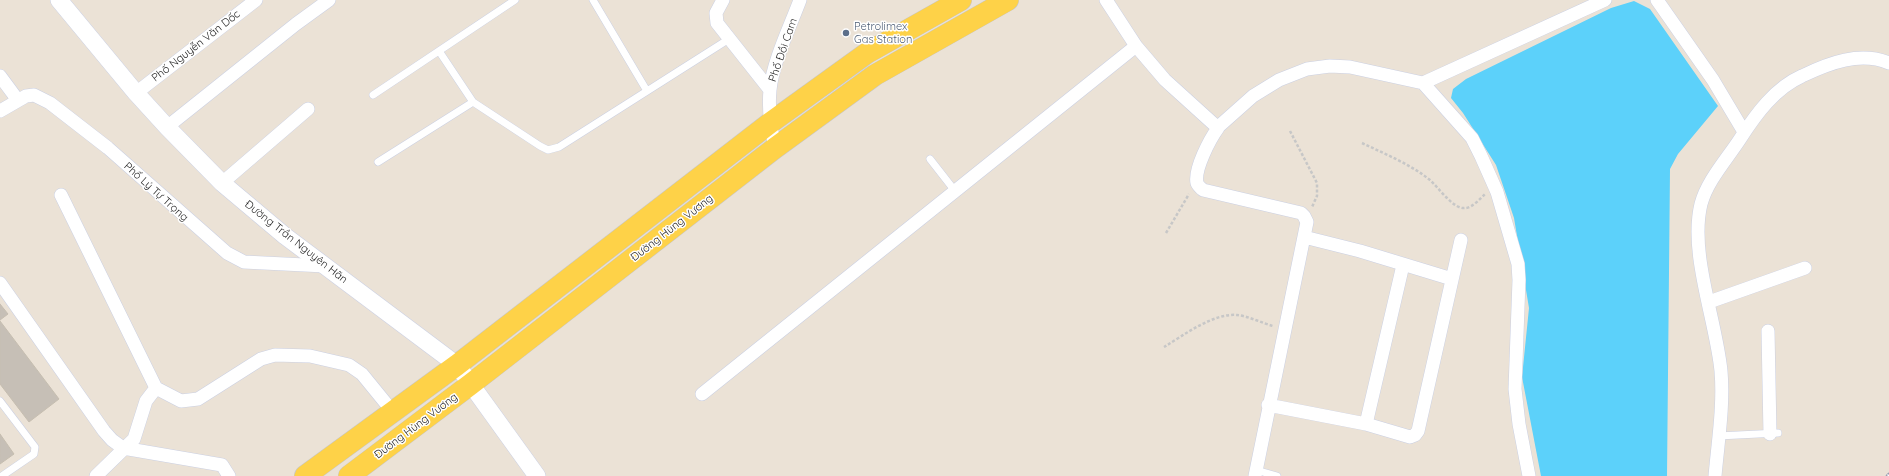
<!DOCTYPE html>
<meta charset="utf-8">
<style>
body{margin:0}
canvas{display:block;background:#ebe2d6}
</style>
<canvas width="1889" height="476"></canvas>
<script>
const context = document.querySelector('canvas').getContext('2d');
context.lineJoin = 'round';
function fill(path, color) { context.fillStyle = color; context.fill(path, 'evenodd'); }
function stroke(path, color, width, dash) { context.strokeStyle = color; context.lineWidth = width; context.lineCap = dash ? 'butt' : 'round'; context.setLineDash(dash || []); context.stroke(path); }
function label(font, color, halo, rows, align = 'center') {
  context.font = font + ' Quicksand,sans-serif'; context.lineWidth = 3; context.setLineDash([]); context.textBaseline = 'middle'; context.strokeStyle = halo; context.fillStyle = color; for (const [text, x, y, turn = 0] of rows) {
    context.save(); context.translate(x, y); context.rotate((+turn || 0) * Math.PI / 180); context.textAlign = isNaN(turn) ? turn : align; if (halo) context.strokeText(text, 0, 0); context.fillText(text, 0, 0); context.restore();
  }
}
const water = new Path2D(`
 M1634,1L1650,9L1718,106L1678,154L1670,169L1667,476H1541L1522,377L1529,308L1514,218L1496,165L1463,113L1451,98L1453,89L1466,79L1611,8Z`);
const building = new Path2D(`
 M0,304L8,314L0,320Z
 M0,321L59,399L29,422L0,384Z
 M0,434L14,454L0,464Z`);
const path = new Path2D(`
 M1290,131L1317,183V196L1312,207
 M1362,143C1385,154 1410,164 1430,180C1438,187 1454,210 1465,208C1472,208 1480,199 1485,194
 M1166,233L1189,194
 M1164,347C1184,335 1213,313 1237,315C1248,316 1262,323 1273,326`);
const service = new Path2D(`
 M593,0L647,91
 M439,51L473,102
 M373,95L515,0
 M930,159L955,191
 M378,162L473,102L540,146L548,150L559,147L729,39
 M0,401L35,447L34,454L2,476
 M1718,436L1778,433
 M1256,470L1277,476`);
const minor = new Path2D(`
 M723,0L716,13L717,23L770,90
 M1106,0L1136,46L1165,80L1218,128C1210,139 1194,169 1197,183C1198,186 1201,188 1203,190L1301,213L1304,216L1307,222L1255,476
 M1657,0L1713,80L1744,132
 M0,76L17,99
 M1423,83L1605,0
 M136,93L256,0
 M0,111L26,96L34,95L50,103L108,148L227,253L244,262L325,266
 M167,127L296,24L329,0
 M1217,128L1253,96L1279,80L1307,69L1330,66L1350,67L1423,83L1472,138L1481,156L1497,192L1518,264L1519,280L1515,389L1519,424L1529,476
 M775,148C771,129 768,109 770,90C773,61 790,27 800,0
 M222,183L308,109
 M61,195L156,388L181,401L198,399L261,359L275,355L310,356L349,365L362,374L393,412
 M1304,237L1360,251L1452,279
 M0,283L104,431L112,440L123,448L222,465L229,476
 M1709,302L1805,268
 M1768,331L1770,434
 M702,394L1136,46
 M1268,405L1366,424L1410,437L1415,435L1418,431L1461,240
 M1366,424L1403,265
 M96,476L134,439L146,401L156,388
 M1715,476C1718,442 1724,405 1721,371C1716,320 1689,253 1701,204C1707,181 1727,159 1740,139C1756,114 1775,88 1802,76C1829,63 1860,51 1889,63`);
const tertiary = new Path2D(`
 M59,0L136,93L167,127L222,183L285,236L457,365L537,476`);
const primary = new Path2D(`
 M305,476L457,365L770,123L867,53L961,0
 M349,476L471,384L775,148L875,75L1008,0`);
const rail = new Path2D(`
 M1888,476L1889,475`);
const markers = [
 [846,33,4,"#5c6f8a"]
];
const serviceNames = [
 ["Petrolimex",854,27],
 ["Gas Station",854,40]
];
const streetNames = [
 ["Phố Nguyễn Văn Dốc",196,46,-38],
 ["Phố Đồi Cam",783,50,-71],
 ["Phố Lý Tự Trọng",156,192,42],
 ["Đường Hùng Vương",672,228,-38],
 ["Đường Trần Nguyên Hãn",296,242,38],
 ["Đường Hùng Vương",416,426,-37]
];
fill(water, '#5cd1fa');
fill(building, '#c6bfb6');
stroke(building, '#c6beb0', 1);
stroke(service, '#cbd0e2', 8);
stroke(minor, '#cbd0e2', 14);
stroke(tertiary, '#cbd0e2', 18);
stroke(primary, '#c7c7c7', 22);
stroke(path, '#c7c7c7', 2.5, [3, 2]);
stroke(service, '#fff', 7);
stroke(minor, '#fff', 13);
stroke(tertiary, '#fff', 17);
stroke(primary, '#fed248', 21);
stroke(rail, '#999db3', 4.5);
stroke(rail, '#fff', 3, [9]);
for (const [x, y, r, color] of markers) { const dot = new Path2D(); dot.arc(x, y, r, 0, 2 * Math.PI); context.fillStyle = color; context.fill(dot); stroke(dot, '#fff', 1.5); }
label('11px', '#4e5e75', '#fff', serviceNames, 'left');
label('11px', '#262626', '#fff', streetNames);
</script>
